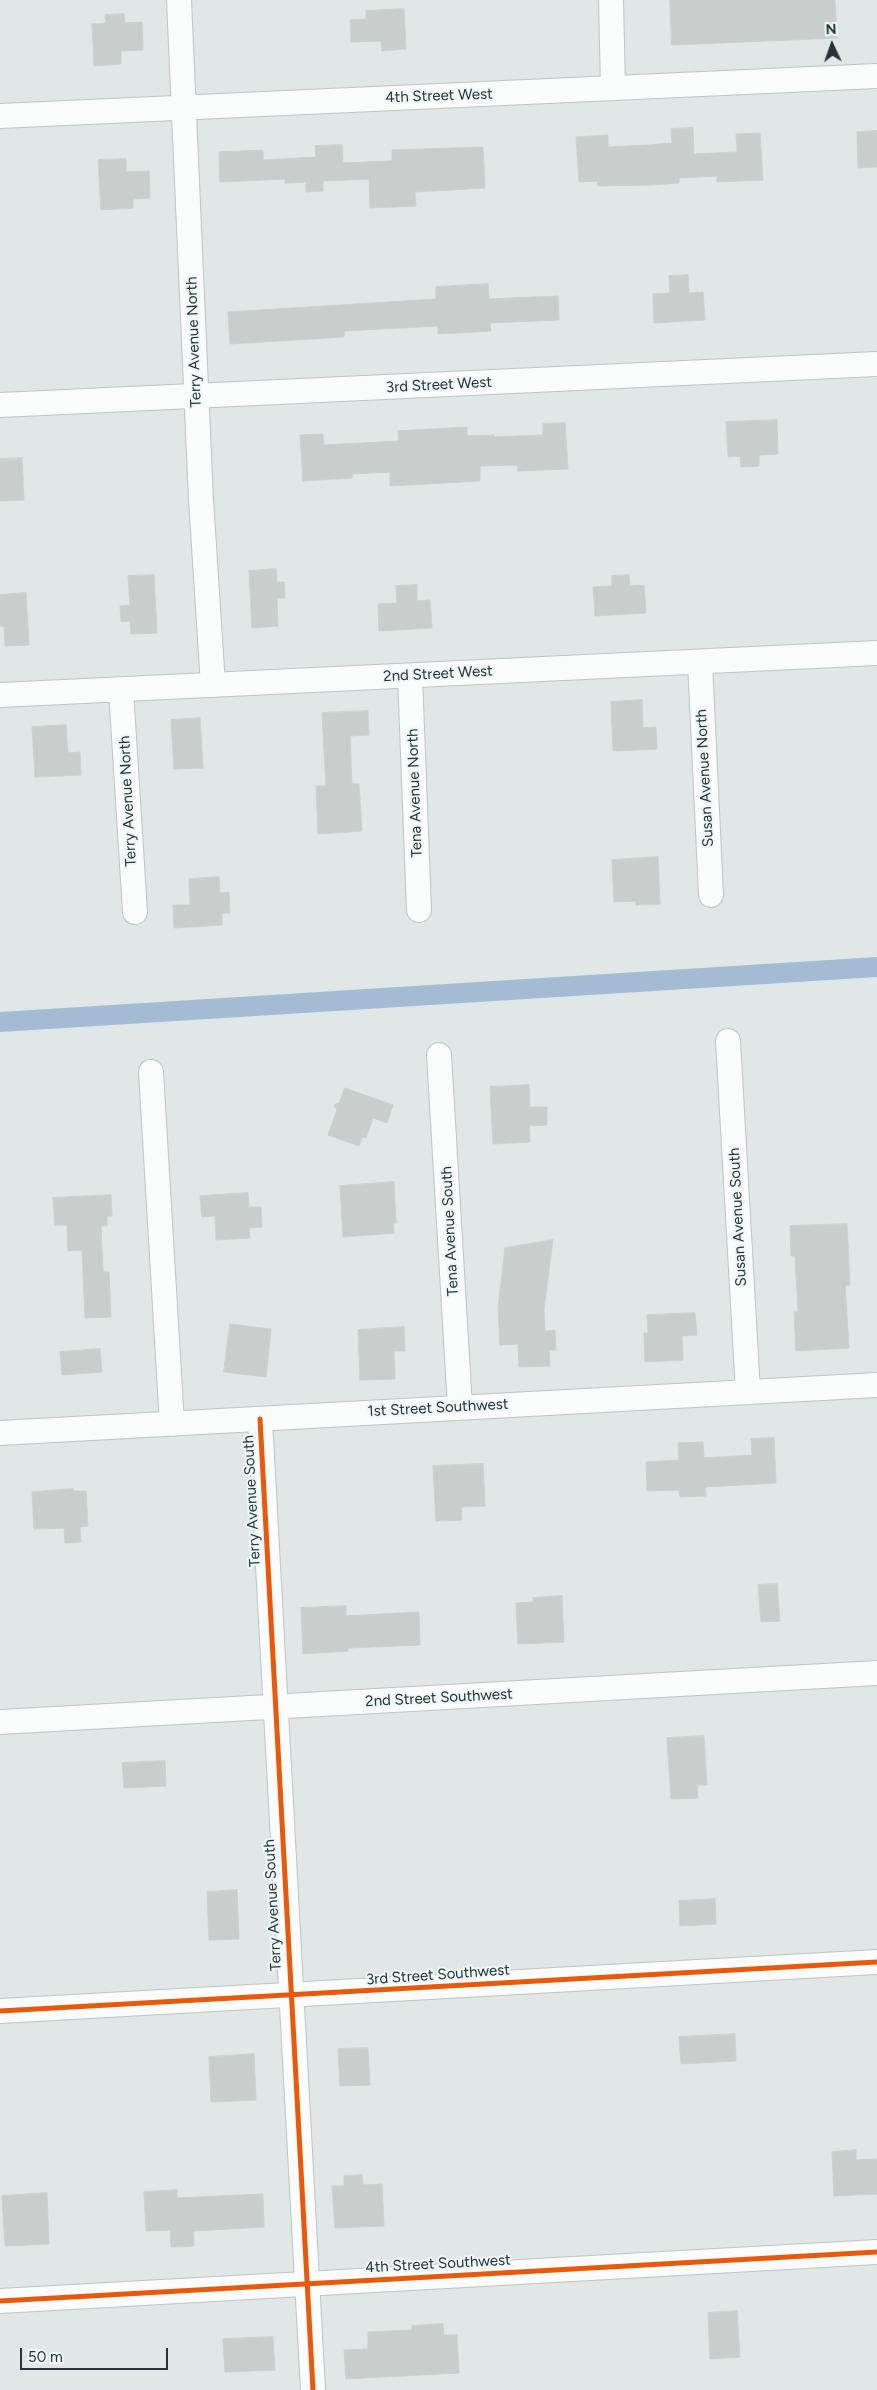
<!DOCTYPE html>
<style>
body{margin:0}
#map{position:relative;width:877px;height:2390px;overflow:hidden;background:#e1e7e6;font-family:Figtree,sans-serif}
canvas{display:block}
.north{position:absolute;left:807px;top:20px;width:50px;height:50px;-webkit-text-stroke:4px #eff6f5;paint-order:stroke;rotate:357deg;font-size:14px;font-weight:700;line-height:20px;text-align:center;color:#213638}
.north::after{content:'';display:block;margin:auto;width:18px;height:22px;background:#213638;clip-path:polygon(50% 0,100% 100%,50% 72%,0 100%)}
.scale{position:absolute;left:20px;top:2348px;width:148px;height:22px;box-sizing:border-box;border:2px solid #213638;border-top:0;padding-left:6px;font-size:15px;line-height:18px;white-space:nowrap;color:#213638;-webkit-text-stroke:4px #eff6f5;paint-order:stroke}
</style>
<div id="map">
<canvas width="877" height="2390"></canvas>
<div class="north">N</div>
<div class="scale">50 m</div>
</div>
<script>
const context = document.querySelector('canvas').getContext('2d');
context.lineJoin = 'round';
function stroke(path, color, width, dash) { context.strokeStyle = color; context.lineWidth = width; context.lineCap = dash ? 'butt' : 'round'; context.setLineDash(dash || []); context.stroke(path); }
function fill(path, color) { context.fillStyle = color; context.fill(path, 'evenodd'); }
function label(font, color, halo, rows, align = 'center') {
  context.font = font + ' Figtree,sans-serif'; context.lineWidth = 4; context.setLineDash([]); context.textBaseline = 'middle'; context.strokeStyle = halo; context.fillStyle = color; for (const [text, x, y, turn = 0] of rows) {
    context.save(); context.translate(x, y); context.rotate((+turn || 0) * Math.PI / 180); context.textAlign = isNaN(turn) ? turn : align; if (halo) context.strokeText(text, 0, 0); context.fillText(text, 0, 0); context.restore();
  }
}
const canal = new Path2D(`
 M0,1022L877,967`);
const building = new Path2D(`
 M670,0H835L837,38L672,45Z
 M404,9L406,49L382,51L381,41L351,42L350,20L366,19V11Z
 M124,14L125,23L142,22L143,50L121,51V64L94,66L92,24L106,23L105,15Z
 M693,128L694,154L737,152L736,134L760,133L763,180L717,182V176L679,178V183L651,185L598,186L597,181L579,182L576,137L608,135V147L649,145L672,143L671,129Z
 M877,131V167L858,168L857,132Z
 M342,145L343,163L392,161V150L483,147L485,188L415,192L416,206L370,208L369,179L323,181V191L306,192V182L285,183V179L220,182L219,152L263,150V160L316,157L315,146Z
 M126,159V172L149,171L150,198L133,199V208L101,210L98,160Z
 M688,275L689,293L703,292L705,320L654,323L653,294L670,293L669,276Z
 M488,284L489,299L558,296L559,320L490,323L491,331L438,334V326L344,331V337L230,344L228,312L436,299V287Z
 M777,420L778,454L759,455V466L741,467L740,456L728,457L726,422Z
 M565,423L568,469L518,471L517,465L480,466V481L390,486V472L352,474V478L303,481L300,435L323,434L324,445L399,441L398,431L467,427V436L494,435V437L543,435V424Z
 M22,458L24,500L0,501V459Z
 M276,569L277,582H284L285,598H277L278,626L252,628L249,571Z
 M154,575L157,633L131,634L130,621L121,622L120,606L130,605L128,576Z
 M629,575L630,586L644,585L646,613L595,616L593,587L612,586V576Z
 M417,585V601L430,600L432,628L379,631L378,604L397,603L396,586Z
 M26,593L29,645L5,646L4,626H0V595Z
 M642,700L643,728L656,727L657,749L613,751L611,702Z
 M368,711L369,735L350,736L352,784H359L362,831L318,834L316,786H326L322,713Z
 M200,718L203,768L174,769L171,720Z
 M66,725L68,753L80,752L81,775L35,777L32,727Z
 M658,857L660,904L636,905V901L614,902L612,860Z
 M219,877L220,893L229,892L230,913H222V925L174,928L173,905H190L189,879Z
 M529,1085L530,1107H547V1125L529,1126L530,1142L493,1144L490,1087Z
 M345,1088L393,1105L387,1123L373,1118L366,1138L362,1137L359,1146L328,1135L337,1110L334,1105L339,1103Z
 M394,1182L396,1223H393L394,1233L343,1237L340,1186Z
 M248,1193L249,1207H261L262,1227L249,1228L250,1238L216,1240L215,1216L202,1217L200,1196Z
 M111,1195L112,1216H107V1226H101L103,1272H109L111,1317L85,1318L82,1250L68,1251L67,1225H55L53,1198Z
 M847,1224L850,1285H845L849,1348L796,1351L794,1312H798L795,1256H791L790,1226Z
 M553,1240L544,1309L545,1331L555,1330L556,1350H549L550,1366L519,1367L518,1344L500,1345L498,1308L505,1248Z
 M695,1313L697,1335L682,1336L683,1360L645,1362L644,1333H648L647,1315Z
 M230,1324L271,1329L266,1377L224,1372Z
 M404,1327L405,1351H394L395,1379L360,1380L358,1330Z
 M100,1349L102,1372L62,1375L60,1352Z
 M774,1438L776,1483L705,1487L706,1496L680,1497L679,1490L647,1491L646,1462L679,1460L678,1443L703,1442L704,1458L752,1455L751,1439Z
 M483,1464L485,1506L461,1507L462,1520L436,1521L433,1466Z
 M73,1489L74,1491H86L88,1526L80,1527L81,1542L65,1543L64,1528L34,1529L32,1492Z
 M777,1584L780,1621L761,1622L758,1585Z
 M562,1596L564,1642L518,1644L516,1603L534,1602L533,1598Z
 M346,1606V1616L419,1612L420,1645L348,1648V1651L303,1654L301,1608Z
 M704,1736L707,1785H697L698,1798L671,1799L667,1738Z
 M165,1761L166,1786L124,1788L122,1763Z
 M237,1890L239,1939L209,1940L207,1892Z
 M715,1899L716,1924L680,1926L679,1901Z
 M735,2034L736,2061L681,2064L679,2037Z
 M368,2048L370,2085L340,2086L338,2049Z
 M254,2054L256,2100L211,2102L209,2057Z
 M856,2150V2160L877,2159V2194L834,2196L832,2152Z
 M362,2175L363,2185L382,2184L384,2226L335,2228L332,2186H344V2176Z
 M177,2190V2198L263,2194L264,2227L193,2231L194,2246L171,2247L170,2230L146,2231L144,2192Z
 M47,2193L49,2244L5,2246L2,2196Z
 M737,2311L740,2357L710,2359L708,2313Z
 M443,2324L444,2335H457L459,2373L346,2379L344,2350L368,2349V2332L412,2330V2326Z
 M273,2337L275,2370L225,2372L223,2339Z`);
const minor = new Path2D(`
 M179,0L201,500L213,685
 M611,0L613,88
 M0,116L877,76
 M0,405L877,364
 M700,662L711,895
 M410,676L419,910
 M121,690L135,912
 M0,695L877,653
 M728,1041L748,1392
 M439,1055L460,1407
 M151,1072L172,1424
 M260,1419L313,2390
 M0,1433L877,1385
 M0,1722L877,1673
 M0,2011L877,1962
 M0,2301L877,2252`);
const cycleway = new Path2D(`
 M260,1419L313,2390
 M0,2011L877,1962
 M0,2301L877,2252`);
const streetNames = [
 ["4th Street West",439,96,-2],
 ["Terry Avenue North",194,342,-92],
 ["3rd Street West",439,385,-3],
 ["2nd Street West",438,674,-3],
 ["Susan Avenue North",705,778,-93],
 ["Tena Avenue North",415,793,-92],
 ["Terry Avenue North",128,801,-93],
 ["Susan Avenue South",738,1217,-93],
 ["Tena Avenue South",450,1231,-93],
 ["1st Street Southwest",438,1408,-3],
 ["Terry Avenue South",252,1501,-93],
 ["2nd Street Southwest",439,1698,-3],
 ["Terry Avenue South",273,1905,-93],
 ["3rd Street Southwest",438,1975,-4],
 ["4th Street Southwest",438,2264,-3]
];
stroke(canal, '#a3bcd4', 20);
fill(building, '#c9cecd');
stroke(building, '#cad0cf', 1);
stroke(minor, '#bec3c3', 26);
stroke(minor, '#fafbfb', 24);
stroke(cycleway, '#e8590c', 5);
label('15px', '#213638', '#eff6f5', streetNames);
</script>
